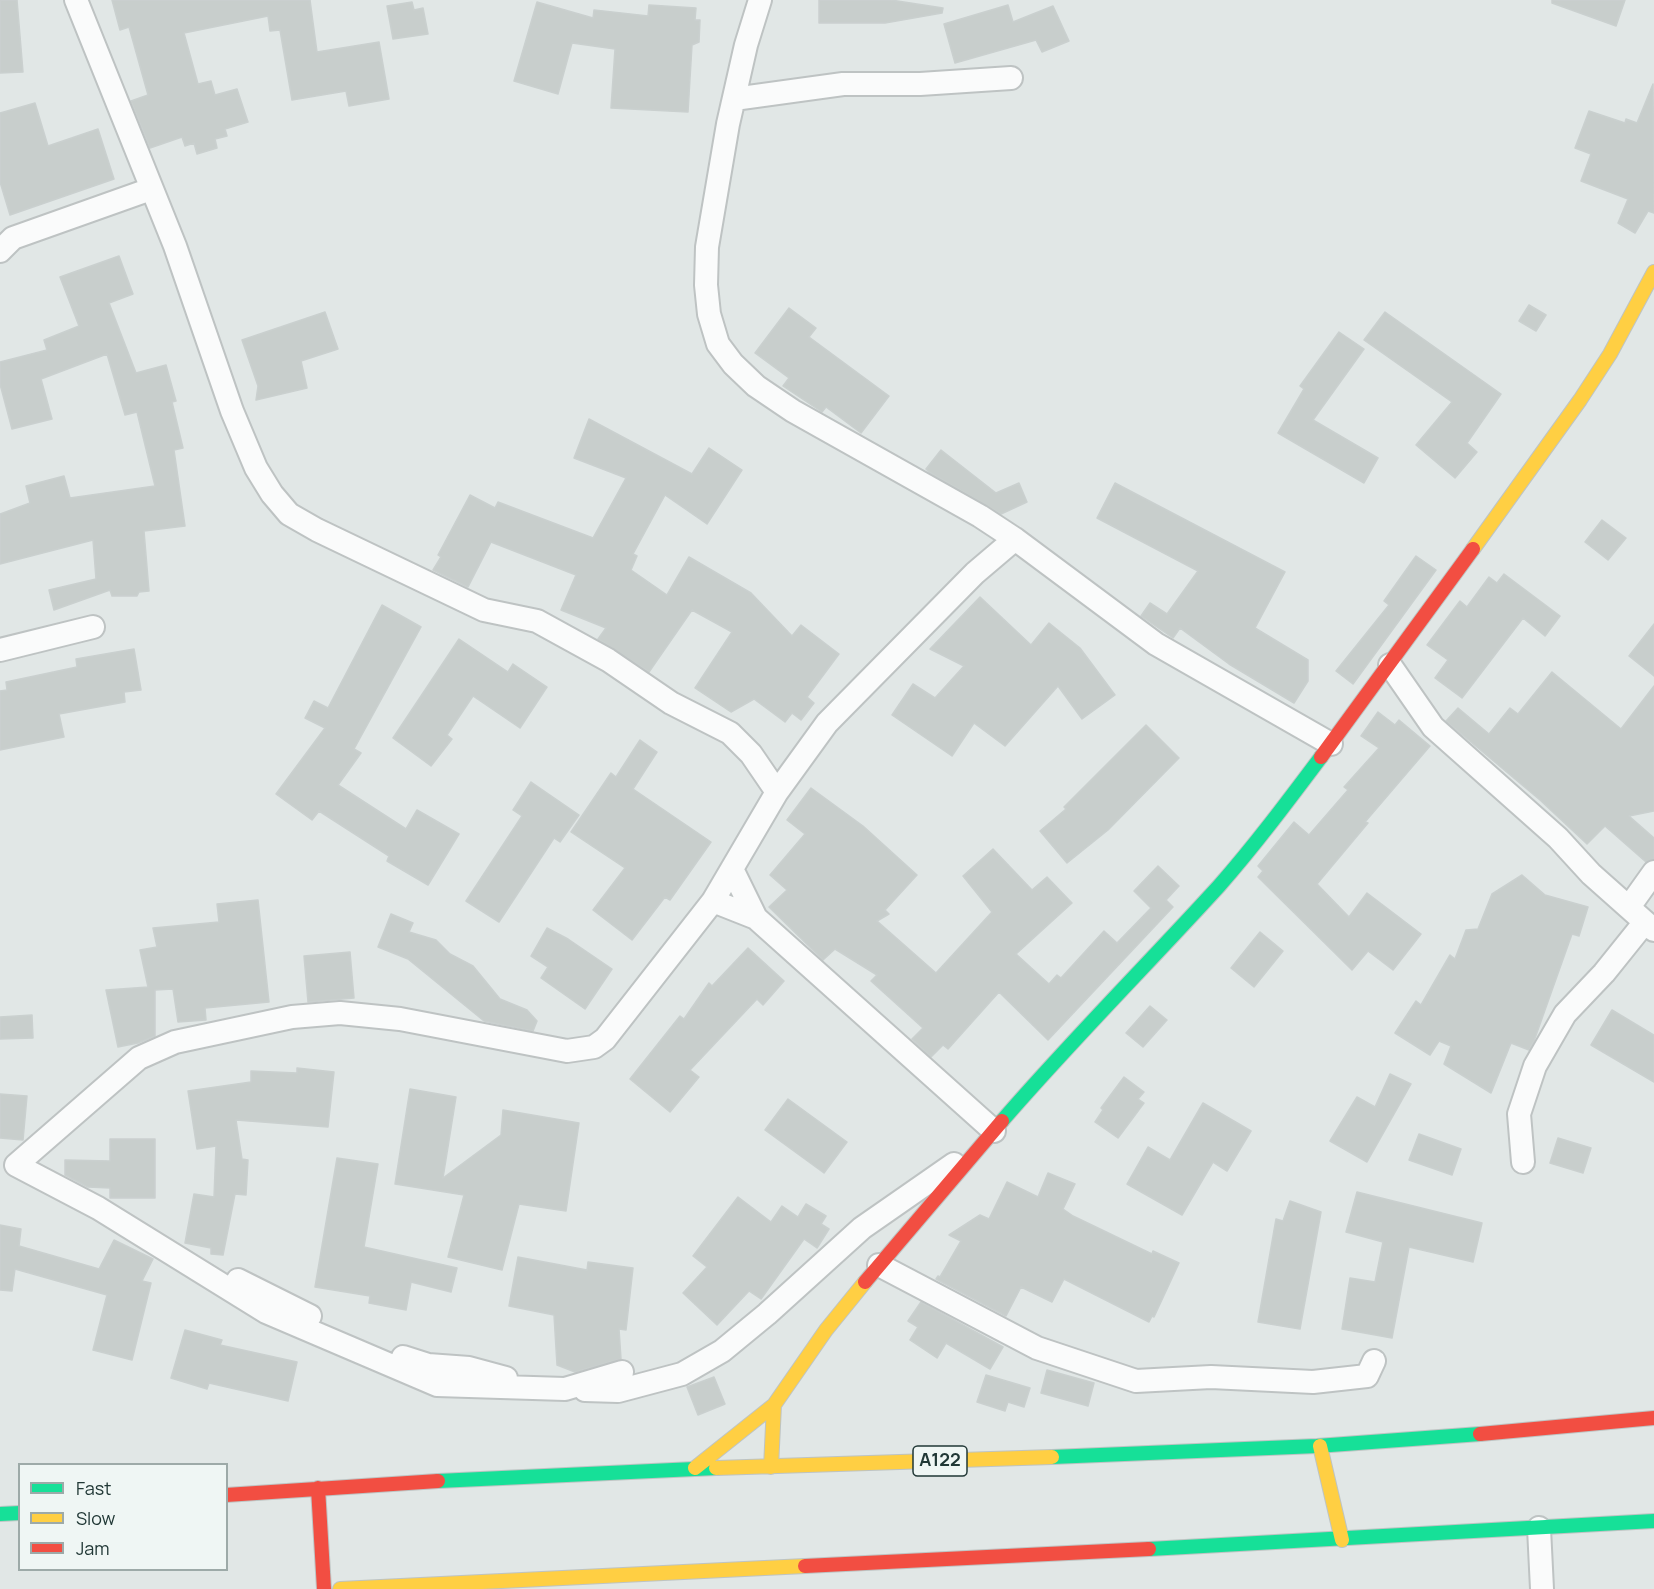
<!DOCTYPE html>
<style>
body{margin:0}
#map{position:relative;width:1654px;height:1589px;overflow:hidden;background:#e1e7e6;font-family:Manrope,sans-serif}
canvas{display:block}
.legend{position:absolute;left:18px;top:1463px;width:210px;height:108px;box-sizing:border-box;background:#eff6f4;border:2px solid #9daaa8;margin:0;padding:8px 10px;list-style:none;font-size:18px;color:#213836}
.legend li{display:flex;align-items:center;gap:12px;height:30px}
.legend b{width:30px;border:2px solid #9daaa8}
</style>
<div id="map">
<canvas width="1654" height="1589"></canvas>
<ul class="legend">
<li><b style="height:8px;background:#16e098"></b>Fast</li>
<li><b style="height:8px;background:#ffcf43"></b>Slow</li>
<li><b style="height:8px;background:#f24e42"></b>Jam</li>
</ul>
</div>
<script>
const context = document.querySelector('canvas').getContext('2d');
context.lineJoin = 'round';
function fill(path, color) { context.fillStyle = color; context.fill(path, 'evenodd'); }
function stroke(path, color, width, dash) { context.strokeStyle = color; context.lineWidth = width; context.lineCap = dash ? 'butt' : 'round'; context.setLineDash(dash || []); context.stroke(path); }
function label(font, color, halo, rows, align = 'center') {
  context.font = font + ' Manrope,sans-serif'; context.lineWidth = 5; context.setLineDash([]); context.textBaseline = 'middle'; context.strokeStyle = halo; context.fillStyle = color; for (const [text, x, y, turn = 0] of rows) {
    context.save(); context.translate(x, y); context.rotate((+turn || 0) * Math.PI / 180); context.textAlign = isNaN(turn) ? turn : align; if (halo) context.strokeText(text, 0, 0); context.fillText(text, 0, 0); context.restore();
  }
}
const building = new Path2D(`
 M0,0H17L23,72L0,73Z
 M112,0H310L317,52L379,42L389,99L349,106L346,91L292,100L280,30L270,31L268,16L184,33L198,84L211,81L215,95L237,89L248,122L225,129L227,136L215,139L217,148L197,154L194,143L185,146L182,137L150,148L131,101L148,95L129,27L120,30Z
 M819,0H891L943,8L942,13L885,23H819Z
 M1552,0H1625L1616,26L1552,3Z
 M412,2L414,10L423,8L428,34L393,39L387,6Z
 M537,2L593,18L594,10L648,16L649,5L696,8L695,20H700L699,42L692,45L688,112L611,108L615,49L572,43L558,94L514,81Z
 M1008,5L1013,22L1053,6L1069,41L1042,52L1036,40L955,63L944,24Z
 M1653,84L1654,213L1648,211L1635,233L1618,223L1628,199L1581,181L1591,154L1575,148L1589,111L1625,123L1626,119L1637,123Z
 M35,103L48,146L98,129L114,179L10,215L0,182V113Z
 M119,256L133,294L109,303L136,373L166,365L176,401L172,402L183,448L174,450L185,526L144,531L149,591L139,592L137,596H112L110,590L54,610L49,590L96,579L93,540L0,564V514L30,503L26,486L64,476L70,498L155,486L137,412L125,415L107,354L41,379L52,419L12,429L0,384V362L47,350L44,340L79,326L60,277Z
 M1529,305L1546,315L1536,331L1519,321Z
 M789,308L816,328L809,337L889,396L861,433L826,407L822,412L783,386L789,378L755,353Z
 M325,312L338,349L301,361L307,388L256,400L258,386L242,340Z
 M1385,312L1501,394L1467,443L1477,452L1455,478L1416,445L1452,402L1364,340Z
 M1339,332L1364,349L1313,420L1378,458L1364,483L1278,433L1304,389L1300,386Z
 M589,419L692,474L709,448L742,470L707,524L665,495L633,554L637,556L631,570L667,595L689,557L751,593L792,636L801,625L839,654L807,697L814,703L801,720L792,713L785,722L754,699L731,712L695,688L732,632L692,610L649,672L598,639L606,628L561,610L576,575L491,542L468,587L433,570L441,557L438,555L470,495L495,508L498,502L593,538L626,478L574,458Z
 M941,450L996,493L1019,483L1027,502L1001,514L929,472L926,469Z
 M1115,483L1285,572L1255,628L1308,660V681L1294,703L1229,664L1180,628L1173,638L1141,616L1150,603L1167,614L1198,571L1097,518Z
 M1602,520L1626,538L1608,560L1585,542Z
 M1416,556L1436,570L1353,684L1336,671L1389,605L1384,601Z
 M1504,574L1560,616L1545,636L1523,618L1462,698L1435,678L1448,660L1427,645L1460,601L1467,607L1489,577L1497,583Z
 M980,597L1031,645L1049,623L1080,648L1115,695L1082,719L1058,686L1005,746L974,723L952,756L892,715L913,684L935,698L964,666L930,649Z
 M382,605L421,627L354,749L361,753L338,785L406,829L417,810L459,834L428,885L387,861L389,856L319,811L312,820L276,794L325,728L305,718L314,701L328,708Z
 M1654,624V676L1629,656Z
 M459,639L508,672L513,664L547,687L520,728L473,696L447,735L452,739L431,766L393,738Z
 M134,649L141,690L124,692L125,702L59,714L64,737L0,750V691L7,690L6,682L77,667L76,659Z
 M1552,672L1621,729L1654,686V811L1629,816L1654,838V859L1646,862L1605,826L1587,844L1540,800L1446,721L1458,708L1489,734L1510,708L1518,714Z
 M1378,712L1395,725L1399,720L1430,746L1365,822L1368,823L1317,884L1349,917L1367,893L1421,934L1393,970L1368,951L1352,970L1258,877L1263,871L1258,866L1294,822L1309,835L1348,790L1344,787L1379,748L1361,736Z
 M1146,725L1179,758L1108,830L1067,863L1040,831L1066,809L1064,807Z
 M640,740L657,752L633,789L711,842L670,900L665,897L632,940L593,910L625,868L571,832L611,773L616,777Z
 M531,782L579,815L560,842L554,838L499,922L466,901L522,816L513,810Z
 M811,788L863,826L917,875L885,910L889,914L877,921L936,973L992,912L963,876L993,849L1032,890L1047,877L1072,903L1016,954L1049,984L1057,975L1061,978L1104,931L1117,943L1151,908L1134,891L1158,866L1179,886L1166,900L1173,907L1048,1040L999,992L948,1049L943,1045L931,1057L912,1039L923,1028L871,981L877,975L835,949L823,960L769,907L787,890L770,875L805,834L787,820Z
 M1522,875L1545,895L1588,907L1579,936L1572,934L1534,1041L1529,1050L1511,1043L1491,1093L1444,1064L1451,1046L1439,1041L1430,1055L1395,1033L1416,1001L1421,1005L1450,955L1455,959L1466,930L1478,929L1492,894Z
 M258,900L269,1002L205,1008L206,1020L178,1022L173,989L155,990V1036L138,1043L118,1047L106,990L148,987L140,950L157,947L153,928L219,922L217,904Z
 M391,914L413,923L409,932L436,940L450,954L473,966L500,999L527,1010L537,1021L533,1031L484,1021L408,959L378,947Z
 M547,928L568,939L612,969L585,1009L541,978L548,967L531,956Z
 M1260,932L1283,951L1254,987L1231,968Z
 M748,948L784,981L763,1005L757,999L690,1070L699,1077L670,1112L630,1079L680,1016L684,1019L709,983L712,986Z
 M350,952L354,998L308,1002L304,956Z
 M1150,1006L1167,1020L1143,1047L1126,1033Z
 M1612,1010L1654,1035V1082L1591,1045Z
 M32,1015L33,1038L0,1039V1017Z
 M297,1068L334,1072L328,1127L236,1120L242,1159L248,1160L246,1195L235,1194L223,1255L211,1254V1248L185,1243L194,1194L214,1197L216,1146L197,1149L188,1091L251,1082V1071L297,1073Z
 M1390,1074L1411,1084L1367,1162L1330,1141L1357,1097L1375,1107Z
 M1124,1077L1144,1092L1138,1099L1144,1103L1118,1138L1095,1122L1103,1110L1101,1108Z
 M410,1089L456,1097L443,1178L501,1135L503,1110L579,1123L566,1211L519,1204L502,1270L448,1257L464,1195L395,1184Z
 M0,1094L27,1096L23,1140L0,1138Z
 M788,1099L847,1142L824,1173L765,1130Z
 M1203,1103L1251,1131L1227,1171L1213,1162L1182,1215L1127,1184L1148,1147L1170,1160Z
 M1419,1134L1461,1149L1452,1175L1409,1160Z
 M1558,1138L1591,1148L1583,1173L1550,1163Z
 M110,1139H155V1198H110V1188L88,1187L65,1175V1160L110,1161Z
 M337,1158L378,1164L364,1247L457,1268L451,1292L411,1282L406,1310L369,1303L370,1296L315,1287Z
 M1048,1173L1075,1184L1063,1209L1073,1216L1152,1254L1153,1251L1179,1263L1154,1317L1152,1316L1149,1322L1064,1279L1052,1302L1021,1287L1006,1316L936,1279L938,1276L940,1277L961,1241L949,1235L980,1215L989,1219L1007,1182L1038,1197Z
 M1357,1192L1482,1223L1473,1262L1409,1247L1392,1338L1342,1329L1350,1278L1375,1282L1383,1242L1346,1232Z
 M738,1197L771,1222L782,1206L798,1217L806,1204L826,1216L821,1224L829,1229L817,1248L804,1239L761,1299L749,1291L717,1325L683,1293L707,1267L693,1256Z
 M1290,1201L1321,1212L1300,1329L1258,1322L1276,1219L1283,1221Z
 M0,1225L21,1229L19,1246L99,1269L114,1240L153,1259L142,1281L151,1283L132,1360L93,1350L107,1295L15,1269L12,1291L0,1290Z
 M518,1257L587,1270L588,1262L633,1268L626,1330L619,1329L621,1359L575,1372L557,1365L554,1315L509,1306Z
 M921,1302L1003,1347L990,1369L946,1343L937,1358L910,1340L918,1327L908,1321Z
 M185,1330L222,1340L220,1345L297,1362L288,1401L209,1383L207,1389L171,1378Z
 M1047,1370L1094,1383L1088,1406L1041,1393Z
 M986,1375L1030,1388L1024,1407L1008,1402L1005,1411L977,1402Z
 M714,1377L725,1404L698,1415L687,1387Z`);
const street = new Path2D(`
 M76,0L175,246L232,411L256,468L272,494L289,514L317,530L484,610L537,621L608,660L671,703L730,733L751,754L777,792
 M760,0L746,45L728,124L707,247L706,285L709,314L718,344L733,364L756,386L793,411L980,516L1015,539L1156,644L1331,744
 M734,99L843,84H920L1011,78
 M0,251L13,238L151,189
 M0,650L93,627
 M1390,665L1433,727L1558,838L1591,874L1654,930
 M733,871L756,918
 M713,901L756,918L994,1131
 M1629,907L1654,872
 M1523,1162L1519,1114L1535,1066L1565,1014L1604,973L1645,922
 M879,1265L1037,1348L1136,1381L1211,1377L1313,1382L1367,1376L1374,1361
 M238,1280L310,1316
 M403,1357L428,1365L469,1368L506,1378
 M622,1372L565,1389L437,1385L266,1312L98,1208L16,1165L139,1058L175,1042L292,1017L340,1013L400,1019L567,1051L594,1047L605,1039L713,901L777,792L827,723L975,573L1015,539
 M585,1390L618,1391L682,1374L722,1351L767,1314L862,1228L954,1164
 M1539,1528L1542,1589`);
const fast = new Path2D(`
 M1002,1121C1072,1040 1147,965 1219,886C1255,845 1288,801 1321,757
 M1052,1457L1317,1446L1480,1434
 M438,1481L716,1468
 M0,1514L20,1513
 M1149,1549L1654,1521`);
const slow = new Path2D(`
 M1473,549L1580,400L1610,354L1654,272
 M1320,1446L1342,1540
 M771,1467L774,1405
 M695,1468L774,1405L826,1330L865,1282
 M716,1468L1052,1457
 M340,1589L805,1566`);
const jam = new Path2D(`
 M1321,757L1473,549
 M865,1282L1002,1121
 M1480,1434L1654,1418
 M318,1488L324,1589
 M226,1495L438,1481
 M805,1566L1149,1549`);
const shields = [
 [940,1461,54]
];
const shieldNames = [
 ["A122",940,1461]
];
fill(building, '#c8cecc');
stroke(building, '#cad0cf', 1.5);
stroke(street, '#bec3c3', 26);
stroke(fast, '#bec4c3', 16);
stroke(slow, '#bec4c3', 16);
stroke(jam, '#bec4c3', 16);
stroke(street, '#fafbfb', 22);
stroke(fast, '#16e098', 14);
stroke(slow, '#ffcf43', 14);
stroke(jam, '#f24e42', 14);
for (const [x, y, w] of shields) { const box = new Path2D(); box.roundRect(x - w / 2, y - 15, w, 30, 4.5); context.fillStyle = '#eff6f4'; context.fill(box); stroke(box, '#213836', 1.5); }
label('bold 18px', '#213836', null, shieldNames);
</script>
